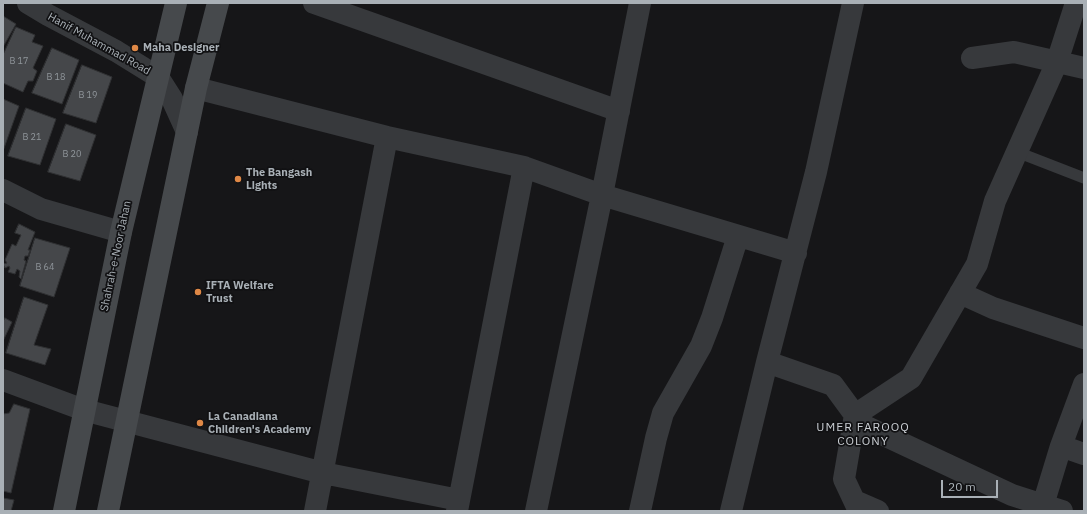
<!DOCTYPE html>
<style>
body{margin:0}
#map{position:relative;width:1087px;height:514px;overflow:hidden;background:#161618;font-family:"IBM Plex Sans",sans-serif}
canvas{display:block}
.frame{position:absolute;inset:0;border:4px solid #a9b0b6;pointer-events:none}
.scale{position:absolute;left:941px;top:480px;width:57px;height:18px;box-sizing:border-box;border:2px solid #a9b0b6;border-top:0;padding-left:5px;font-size:12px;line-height:14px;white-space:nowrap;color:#a9b0b6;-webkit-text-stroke:3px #111113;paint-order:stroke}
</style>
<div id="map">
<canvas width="1087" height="514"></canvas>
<div class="frame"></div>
<div class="scale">20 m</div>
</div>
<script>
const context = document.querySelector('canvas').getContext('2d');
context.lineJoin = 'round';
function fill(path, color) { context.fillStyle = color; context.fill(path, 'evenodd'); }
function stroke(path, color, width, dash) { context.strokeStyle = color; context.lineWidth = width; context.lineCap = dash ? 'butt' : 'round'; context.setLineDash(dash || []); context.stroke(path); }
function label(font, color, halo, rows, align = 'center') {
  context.font = font + ' "IBM Plex Sans",sans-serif'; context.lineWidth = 3.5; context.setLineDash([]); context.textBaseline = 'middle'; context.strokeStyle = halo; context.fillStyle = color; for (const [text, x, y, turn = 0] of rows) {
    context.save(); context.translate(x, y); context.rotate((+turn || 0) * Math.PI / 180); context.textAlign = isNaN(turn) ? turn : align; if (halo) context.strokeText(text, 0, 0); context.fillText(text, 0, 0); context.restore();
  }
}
const building = new Path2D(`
 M3,16L16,24L3,47Z
 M16,27L35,35L32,42L43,46L33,68L37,71L33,81H28L23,92L3,83V55Z
 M52,48L79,60L62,104L32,93Z
 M82,65L112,77L96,123L63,113Z
 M3,99L19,106L3,151Z
 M26,108L56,119L40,165L8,156Z
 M66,124L96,135L80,181L48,172Z
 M19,224L35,232L28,250H30L28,256H25L24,260L26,261L21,279L19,277L20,271L17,269L15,274L8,272L10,268L9,266L5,268L3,264L7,263L5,260L12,244L16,246L21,235L15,233Z
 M35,238L70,248L54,297L20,286Z
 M24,297L48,305L34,345L51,349L45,365L6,353Z
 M5,318L12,322L3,341V322Z
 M14,404L30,409L11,493L3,491V414L9,413Z
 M3,498L14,500L11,511H3Z`);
const service = new Path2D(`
 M1017,152L1084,178`);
const minor = new Path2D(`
 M314,3L619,111
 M972,58L1014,52L1084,68
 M196,88L387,137L524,167L602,195L796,253
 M3,190L41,209L121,232
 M960,293L993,308L1084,338
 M767,362L833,385L855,415L844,479L859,511
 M3,380L84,410L323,473L459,500
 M855,415L911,378L977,264L995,201L1057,62L1076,3
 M854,421L1012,495L1062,511
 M1061,446L1084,454
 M855,501L878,511
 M1043,505L1061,446L1084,384
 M315,511L387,137
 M457,511L524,167
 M536,511L602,195L640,3
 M640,511L656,438L663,413L701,346L712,318L738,236
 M731,511L767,362L816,172L853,3`);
const tertiary = new Path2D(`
 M28,3L48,15L116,51L158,77L172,99L187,132`);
const secondary = new Path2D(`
 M64,511L121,232L176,3
 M108,511L196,88L218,3`);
const markers = [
 [135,48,4,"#df8846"],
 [238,179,4,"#df8846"],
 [198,292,4,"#df8846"],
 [200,423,4,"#df8846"]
];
const numberNames = [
 ["B 17",19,61],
 ["B 18",56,77],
 ["B 19",88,95],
 ["B 21",32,137],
 ["B 20",72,154],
 ["B 64",45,267]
];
const streetNames = [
 ["Hanif Muhammad Road",99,44,29],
 ["Shahrah-e-Noor Jahan",116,256,-78]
];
const poiNames = [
 ["Maha Designer",143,48],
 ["The Bangash",246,173],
 ["Lights",246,186],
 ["IFTA Welfare",206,286],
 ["Trust",206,299],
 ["La Canadiana",208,417],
 ["Children's Academy",208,430]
];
const neighbourhoodNames = [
 ["UMER FAROOQ",863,428],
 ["COLONY",863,442]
];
fill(building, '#45474a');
stroke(building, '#303133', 1);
stroke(service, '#37393c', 11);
stroke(minor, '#37393c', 22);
stroke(tertiary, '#37393c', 22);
stroke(secondary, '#46494c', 22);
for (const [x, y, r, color] of markers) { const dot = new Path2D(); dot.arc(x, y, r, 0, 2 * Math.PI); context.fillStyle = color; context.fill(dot); stroke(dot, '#111113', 1.5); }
label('9px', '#90969b', null, numberNames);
label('11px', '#a9b0b6', '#111113', streetNames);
label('bold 11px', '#a9b0b6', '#111113', poiNames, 'left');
context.letterSpacing = '1px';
label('12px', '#caced3', '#111113', neighbourhoodNames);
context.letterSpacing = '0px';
</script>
